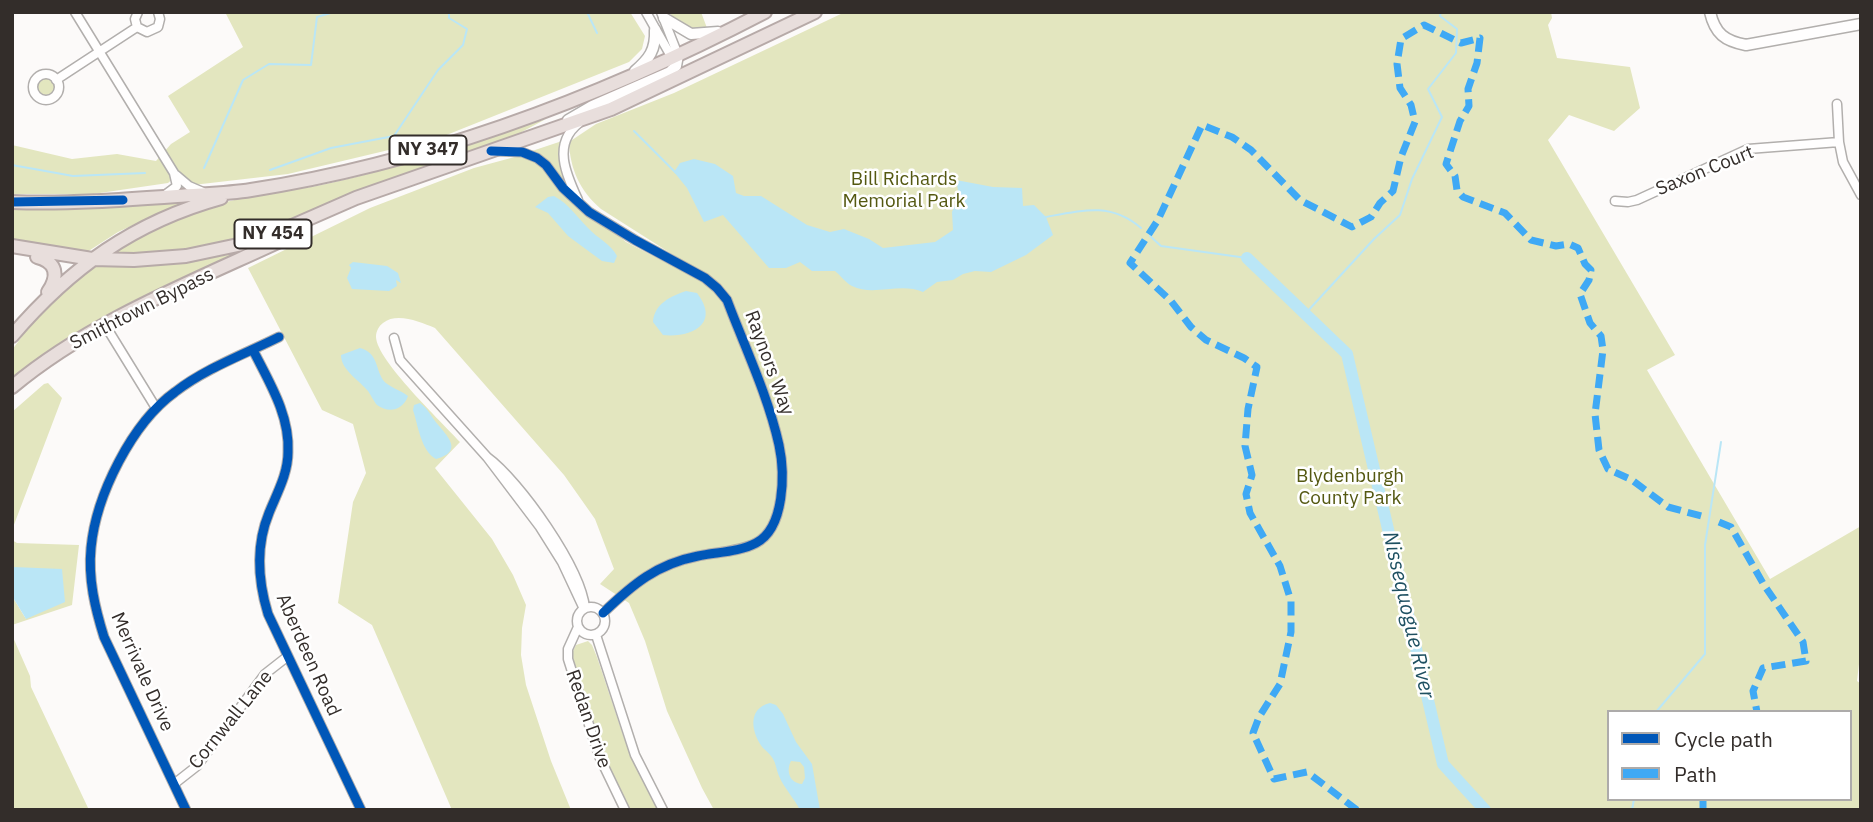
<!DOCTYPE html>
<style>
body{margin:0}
#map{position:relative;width:1873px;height:822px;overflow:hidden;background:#fcfaf9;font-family:"IBM Plex Sans",sans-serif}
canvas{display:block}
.frame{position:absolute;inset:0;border:14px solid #332d2a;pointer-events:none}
.legend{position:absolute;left:1607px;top:710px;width:245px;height:91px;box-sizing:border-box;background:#fff;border:2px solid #adabaa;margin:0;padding:9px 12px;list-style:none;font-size:21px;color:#332d2a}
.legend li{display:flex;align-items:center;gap:14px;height:35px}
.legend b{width:35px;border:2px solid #adabaa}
</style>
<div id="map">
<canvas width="1873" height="822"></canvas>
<div class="frame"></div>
<ul class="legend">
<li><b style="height:9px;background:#0057b8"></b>Cycle path</li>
<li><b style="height:9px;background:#3fa9f5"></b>Path</li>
</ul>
</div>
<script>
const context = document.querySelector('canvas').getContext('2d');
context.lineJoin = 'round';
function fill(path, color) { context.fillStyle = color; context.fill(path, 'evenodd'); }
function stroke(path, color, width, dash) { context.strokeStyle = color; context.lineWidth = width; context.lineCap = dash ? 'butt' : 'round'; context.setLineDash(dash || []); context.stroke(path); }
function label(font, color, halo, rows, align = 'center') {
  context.font = font + ' "IBM Plex Sans",sans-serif'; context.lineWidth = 5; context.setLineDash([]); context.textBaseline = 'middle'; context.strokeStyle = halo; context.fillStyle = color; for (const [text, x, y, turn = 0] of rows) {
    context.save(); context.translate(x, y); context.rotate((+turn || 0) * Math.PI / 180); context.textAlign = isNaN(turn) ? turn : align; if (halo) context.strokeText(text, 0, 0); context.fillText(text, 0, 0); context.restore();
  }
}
const green = new Path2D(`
 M225,12H630L645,36L642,49L629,62L439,138L288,174L193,185L177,175L168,183L93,194H12V145L72,159L117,154L156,161L171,144L190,132L168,96L243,47Z
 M670,12H701L707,28L687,30L672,18Z
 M845,12H1551L1552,18L1548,25L1557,58L1630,67L1640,108L1614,131L1569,115L1548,140L1675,355L1647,370L1770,579L1861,526V647L1857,681L1861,684V810H714L702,788L667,711L645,641L629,603L600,584L614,569L595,519L564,475L435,328C420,322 397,312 383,323C379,326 376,331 376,337C377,361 442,422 460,442L435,468L492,539L513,575L526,605L522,628L521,655L526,685L551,761L571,810H452L372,625L338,603L353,502L366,473L353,424L322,410L248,268L370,208L474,168L522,155L538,161L563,189L626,242L723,292L708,277L601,209C580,191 570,169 569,142L596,124L674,93ZM1609,712H1850V799H1609Z
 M35 87a11 11 0 1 1 22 0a11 11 0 1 1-22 0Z
 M546,119L503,142L258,233L204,247L164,253L105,254C151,229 196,208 247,197C273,191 300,190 326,184C401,168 474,142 546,119Z
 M562,141L572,193L529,152Z
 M184,202L118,232L87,252L12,240V207Z
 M247,251L12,382V350L42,309L89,267C147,268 191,263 247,251Z
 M48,383L62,398L12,530V412L44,384Z
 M12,540L17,543L79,545L72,605L12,625V596L26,619L13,568L12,572Z
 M12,635L30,676L31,687L89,810H12Z
 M588,641L592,645L597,657L624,738L659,810H630C602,765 589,712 573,663V651L576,645Z`);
const water = new Path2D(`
 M694,159L715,164L733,176L736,193L744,196H761L807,225L830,232L844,229L869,239L883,248L935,242L953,230L952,212L959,195L956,180L993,187L1022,188L1023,206L1034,205L1046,217L1053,235L1026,255L991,272L975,271L963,274L953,280L937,282L923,292C900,282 873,297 852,286C846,283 840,275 835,271H812L800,262L786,268H769L723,215L704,222L687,188L674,172L680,163Z
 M554,196C569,204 577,217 588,228C597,238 611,244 617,256L614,263L602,261L568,236L548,213L535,207L548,197Z
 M353,262L387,266L398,273L401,283L396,280L397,286L389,291L352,289L347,278L351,268L349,265Z
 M686,291L697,293C721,324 691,338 663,335L653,322C654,304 671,296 686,291Z
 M360,348C378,353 375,367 383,380C388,387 401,390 408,396C403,410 389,414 377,405C374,402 371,395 368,391C359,380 341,370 341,355Z
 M420,403C427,408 430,414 435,421C445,434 466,451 436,459C421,451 418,425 413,410L414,405Z
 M13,567L62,569L65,602L26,619L12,596Z
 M770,703L776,705L783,714L796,742L812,764L820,810H800C794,798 784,788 779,776C776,769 776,762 771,756C769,753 766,751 763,748C752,734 746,709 770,703ZM791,761L800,762L804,767L805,778L802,784C789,783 786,770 791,761Z`);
const stream = new Path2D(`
 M587,12L597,33
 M634,131L676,173
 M12,165L73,176L145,173
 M204,168L243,80L269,64L311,65L317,17L334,12
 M270,170L331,148L394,136L438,70L463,45L467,29L449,18V12
 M1046,217C1082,210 1111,202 1141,228
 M1150,236L1161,246L1247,258
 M1305,314L1374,239L1400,215L1412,179L1442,117L1428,89L1456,53L1457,29L1440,16L1441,12
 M1656,712L1705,654V545L1721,442
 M1632,810L1634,799`);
const river = new Path2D(`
 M1247,258L1347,354L1443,764L1485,810`);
const minor = new Path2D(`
 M75,12L174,173L177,186L165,195
 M138,12L135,19L137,27L147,32L158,27L160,19L158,12
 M646,12L672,58
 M661,12L678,55
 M33 87a13 13 0 1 1 26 0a13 13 0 1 1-26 0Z
 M56,80L137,27
 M1837,104L1839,142L1843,162L1861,195
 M497,151L522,152L537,158L546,165L563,188L589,212L635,240L705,278L717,288L727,300L732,313C749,356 769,400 779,445C785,473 785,528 756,543C739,552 716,552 698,556C657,564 633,584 603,613
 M176,175L189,186L203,192
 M578,200C566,174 552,144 579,123
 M1615,201L1628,202L1637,200L1748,149L1839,142
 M105,325L156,408
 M394,338L400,360L487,457
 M253,350C269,382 290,415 288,452C288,474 277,493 269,513C255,547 258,581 268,614L361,810
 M577 621a14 14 0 1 1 28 0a14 14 0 1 1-28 0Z
 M584,609L562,562L540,527L487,457C520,481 581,568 585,608
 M578,627L568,649V659L599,756L625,810
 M596,635L635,755L663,810
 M174,784L197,766L265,674L288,656
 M186,810L104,637C95,608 88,579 91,548C96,495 132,423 175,392C206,368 245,354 279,337`);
const tertiary = new Path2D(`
 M1710,12C1715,34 1725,41 1746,45L1861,24
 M664,18L691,34L718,32
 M635,71C649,59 656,50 655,30
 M568,120L592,106L670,72L676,66L678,55`);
const trunk = new Path2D(`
 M12,202C67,204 122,200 177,196C201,194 226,194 251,190C431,162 604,96 765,12
 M12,246L92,259L134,260L186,256L238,245L292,226L356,198L611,109L815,12
 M37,257C57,262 59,276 48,292
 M12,336C70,268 134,222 221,198
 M12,387C93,319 202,278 297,233`);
const quiet = new Path2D(`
 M1719,522L1731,527L1764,585L1803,642L1806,661L1763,668L1753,691L1757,712
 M1357,810L1307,772L1274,779L1253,733L1259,717L1280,684L1291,632V601L1280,566L1250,513L1246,494L1252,475L1245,446L1248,409L1257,367L1244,358L1206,340L1191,327L1171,301L1130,263L1158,220L1202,125L1232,137L1251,150L1300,200L1352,227L1371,217L1380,203L1393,191L1401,157L1415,122L1411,105L1400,88L1397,64L1401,39L1424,25L1461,43L1480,38L1477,63L1468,89L1469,106L1460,121L1446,164L1455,176L1457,190L1463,197L1505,213L1531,240L1556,246L1569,244L1578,248L1585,264L1591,270L1589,280L1580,294L1590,323L1601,336L1603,350L1595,414L1599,450L1608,469L1632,480L1668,507L1705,517
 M1703,810V799`);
const cycleway = new Path2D(`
 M491,151L522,152L537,158L546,165L563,188L589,212L635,240L705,278L717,288L727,300L732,313C749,356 769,400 779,445C785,473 785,528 756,543C739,552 716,552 698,556C657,564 633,584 603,613
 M12,202L123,200
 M253,350C269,382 290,415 288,452C288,474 277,493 269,513C255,547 258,581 268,614L361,810
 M186,810L104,637C95,608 88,579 91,548C96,495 132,423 175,392C206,368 245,354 279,337`);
const shields = [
 [428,150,77],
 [273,234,77]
];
const shieldNames = [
 ["NY 347",428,150],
 ["NY 454",273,234]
];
const streetNames = [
 ["Saxon Court",1705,171,-22],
 ["Smithtown Bypass",142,309,-27],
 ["Raynors Way",769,363,70],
 ["Aberdeen Road",308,655,66],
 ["Merrivale Drive",142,672,66],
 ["Redan Drive",588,719,71],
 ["Cornwall Lane",231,720,-51]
];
const parkNames = [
 ["Bill Richards",904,180],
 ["Memorial Park",904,202],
 ["Blydenburgh",1350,477],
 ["County Park",1350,499]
];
const waterNames = [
 ["Nissequogue River",1408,615,77]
];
fill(green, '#e3e6bf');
fill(water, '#bae6f6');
stroke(stream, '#bae6f6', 2);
stroke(river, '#bae6f6', 12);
stroke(minor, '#b2afad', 11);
stroke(tertiary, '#b2afad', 13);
stroke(trunk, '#b7aaa8', 16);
stroke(minor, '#fffefe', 8);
stroke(tertiary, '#fffefe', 10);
stroke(trunk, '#e8dedc', 12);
stroke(quiet, '#3fa9f5', 7, [14, 7]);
stroke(cycleway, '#0057b8', 9);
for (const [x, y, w] of shields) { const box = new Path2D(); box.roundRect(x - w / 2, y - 14.5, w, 29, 5); context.fillStyle = '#fff'; context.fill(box); stroke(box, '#332d2a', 2); }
label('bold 18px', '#332d2a', null, shieldNames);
label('19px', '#332d2a', '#fff', streetNames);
label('19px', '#545811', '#fff', parkNames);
label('italic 21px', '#1e5061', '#fff', waterNames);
</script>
